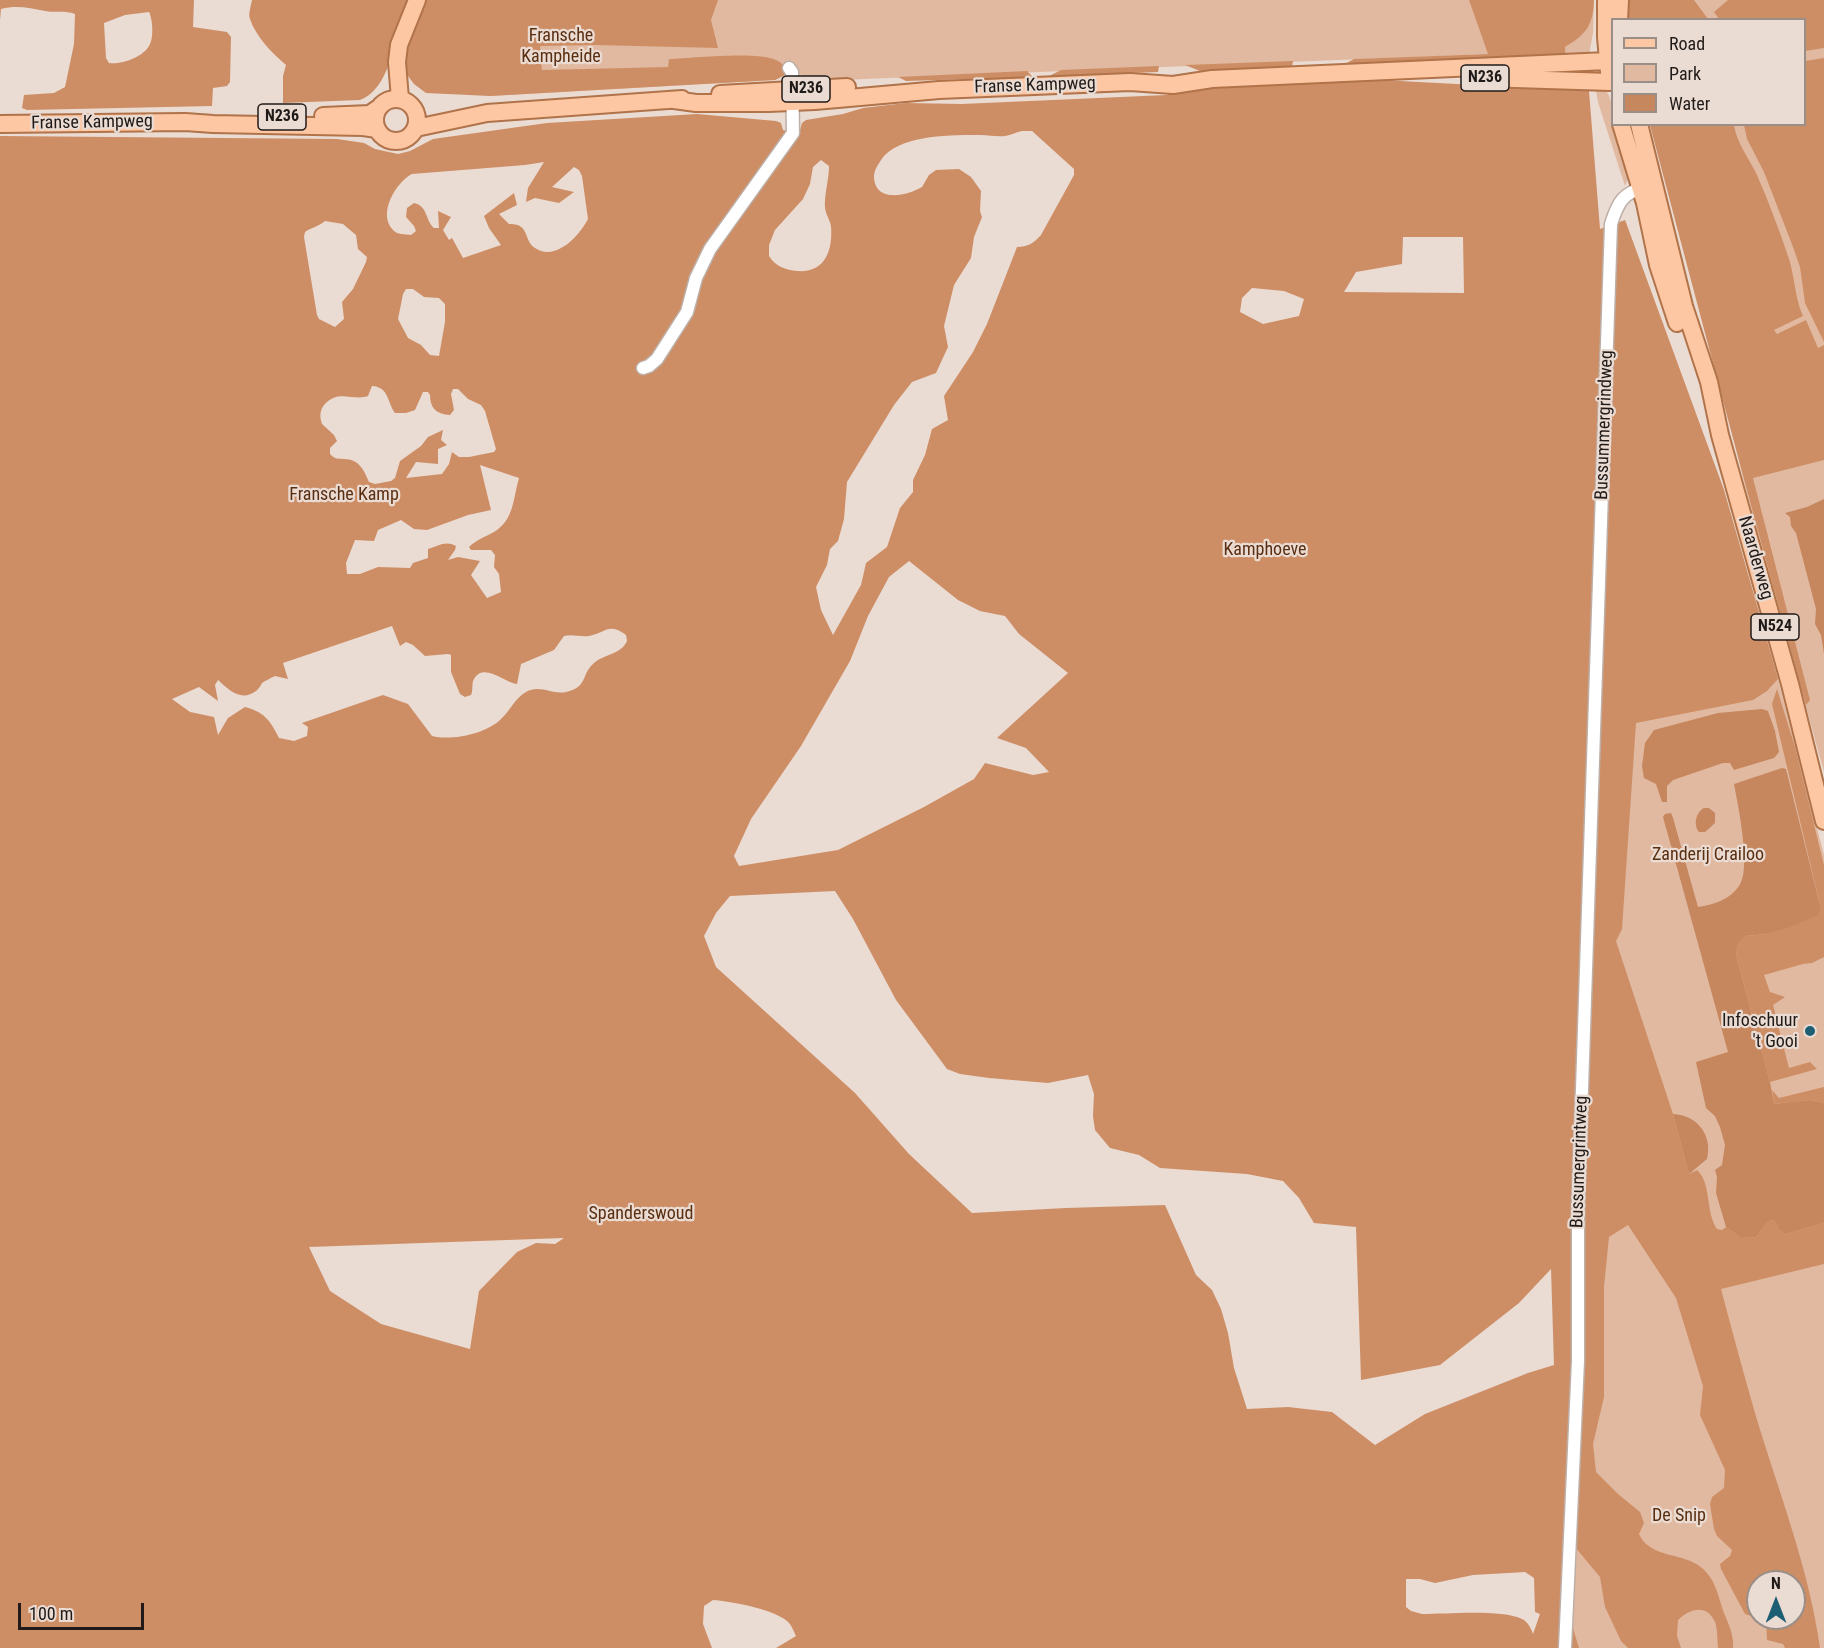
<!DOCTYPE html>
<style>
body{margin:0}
#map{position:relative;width:1824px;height:1648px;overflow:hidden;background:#eadbd3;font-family:"Roboto Condensed",sans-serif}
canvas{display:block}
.legend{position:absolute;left:1611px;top:18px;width:195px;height:108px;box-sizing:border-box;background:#eadbd3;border:2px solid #998e88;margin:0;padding:8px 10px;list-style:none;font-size:18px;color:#201b18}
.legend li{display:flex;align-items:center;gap:12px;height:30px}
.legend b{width:30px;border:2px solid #998e88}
.north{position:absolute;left:1746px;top:1570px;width:60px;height:60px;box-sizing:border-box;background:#eadbd3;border:2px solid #998e88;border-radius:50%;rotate:0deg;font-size:16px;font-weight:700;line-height:24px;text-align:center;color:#201b18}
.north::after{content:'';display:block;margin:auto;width:21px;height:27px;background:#1e5e73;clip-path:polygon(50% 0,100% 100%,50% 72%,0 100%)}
.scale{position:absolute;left:18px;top:1603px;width:126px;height:27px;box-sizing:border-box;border:3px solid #201b18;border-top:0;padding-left:8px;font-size:18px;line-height:21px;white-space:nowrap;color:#201b18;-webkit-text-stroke:4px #eadbd3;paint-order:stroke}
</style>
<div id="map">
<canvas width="1824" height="1648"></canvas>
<ul class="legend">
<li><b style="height:8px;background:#fec7a3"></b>Road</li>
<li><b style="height:16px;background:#e1b9a0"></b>Park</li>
<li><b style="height:16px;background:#c6865e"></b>Water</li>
</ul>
<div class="north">N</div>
<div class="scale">100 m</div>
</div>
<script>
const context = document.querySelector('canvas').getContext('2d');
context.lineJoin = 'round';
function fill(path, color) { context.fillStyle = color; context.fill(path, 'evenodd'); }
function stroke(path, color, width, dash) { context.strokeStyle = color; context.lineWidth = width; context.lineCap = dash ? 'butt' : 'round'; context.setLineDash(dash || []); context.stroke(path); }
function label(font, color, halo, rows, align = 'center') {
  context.font = font + ' "Roboto Condensed",sans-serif'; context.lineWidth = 4.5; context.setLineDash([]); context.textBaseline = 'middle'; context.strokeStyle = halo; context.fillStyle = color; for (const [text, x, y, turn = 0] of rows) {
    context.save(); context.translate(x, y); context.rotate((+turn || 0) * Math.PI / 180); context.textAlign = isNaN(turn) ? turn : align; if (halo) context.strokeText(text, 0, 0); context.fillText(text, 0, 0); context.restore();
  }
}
const green = new Path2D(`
 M530,0H1594L1593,33L1589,55L1566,58L1565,48L1488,54L815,81L804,79L800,74H787L775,80L490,96Z
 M1629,0H1824V772L1747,494L1726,409L1650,125L1804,124V20H1628Z
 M1595,85C1614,90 1612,108 1612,124L1615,125L1629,176L1625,186L1598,102Z
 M1625,220L1724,490L1778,679L1824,855V1648H1571ZM1758,1582H1794V1618H1758Z`);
const forest = new Path2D(`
 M0,0H194L193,27L227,32L231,37L230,82L227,86L213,88L212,106L27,110L22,108L24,95L54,93L65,87L74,44L75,14C65,10 55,13 45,11C29,8 17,5 1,9L0,20ZM149,12C153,20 154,39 149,46C143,57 121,65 109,63L106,58L104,23L125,15Z
 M252,0H407C396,29 393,88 360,100L283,103V76L286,65C272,53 256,37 250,19C248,14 251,6 252,0Z
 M423,0H718L711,20L718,48L595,45L540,46L542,70L668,67L669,59C693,58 757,51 776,60C783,63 786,67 787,74L775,80L490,96L426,93L414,84L405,72L408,46Z
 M1469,0H1594C1593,25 1587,34 1565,47L1566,58L1341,66L1354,59L1488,54Z
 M1629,0H1694L1708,19H1629Z
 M1728,0H1824V48L1805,51L1804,20L1719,19L1714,12Z
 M1824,58V342L1805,303L1800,267L1793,247L1764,172L1747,139L1744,125L1804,124L1805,61Z
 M1293,61L1292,67L1200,71L1185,65Z
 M1159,66L1158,72L1049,76L1061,70Z
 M1027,71L1033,77L906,81L898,77Z
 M1343,78L1589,91L1600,229L1625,220L1724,490L1778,679L1767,691L1753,700L1636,723L1622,929L1616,941L1673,1114L1689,1174L1697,1170C1712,1184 1705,1211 1717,1229L1722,1230L1726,1227L1741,1238L1756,1237C1762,1231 1766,1220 1774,1220L1779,1230L1786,1234L1824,1223V1264L1721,1289C1732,1330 1743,1372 1755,1413C1778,1490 1809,1568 1820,1648H1785L1783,1644L1767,1640L1766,1618H1794V1582H1758V1613L1751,1616L1745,1614L1721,1569L1720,1564L1730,1556L1732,1550L1717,1536L1714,1529L1710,1504L1712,1497L1724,1488L1725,1470L1700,1415L1703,1386L1676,1298L1628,1225L1609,1237L1604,1287V1397L1593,1444L1596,1472L1618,1494L1640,1512L1644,1523L1639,1534C1650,1559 1684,1552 1702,1568C1716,1580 1718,1596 1724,1613C1729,1625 1734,1635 1733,1648H1718C1717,1639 1718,1627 1714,1620C1705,1603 1688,1610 1678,1620L1677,1636L1681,1648H1628L1621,1641L1605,1607L1600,1577L1575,1547L1572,1625L1579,1648H776L796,1636C794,1632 792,1626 789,1623C778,1610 730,1601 713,1600L704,1606L703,1624L712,1648H0V136L337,139L364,143L375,149L398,154L410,151L433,139L547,123L697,114L776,121L781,123L783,130L799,134L802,123L806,120L843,114L863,108L906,103L962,104L1166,95L1178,90L1218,85ZM1022,131H1032L1074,169V175L1041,235C1034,243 1028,247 1017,247L987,324L973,352L944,396L948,420L932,429L925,455L913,480V492L900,508L887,547L866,563L861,585L833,635L821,610L816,587L827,565L830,549L838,541L844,519L847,482L894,405L912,382L936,373L948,347L944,326L954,285L971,258L974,237L982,217L980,211L981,191L971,177L959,169L936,170L929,175L922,187C907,196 875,203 874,177C874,170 878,165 881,160C898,134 954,135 981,135C989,135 997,137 1005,136C1011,135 1017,132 1022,131ZM821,160L829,166C829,180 824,195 825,208C826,215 830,220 831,226C833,251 825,273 797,271C786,270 775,266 769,256V245L775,230L803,199L810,184L813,167ZM544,162L528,188L526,202L535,198L559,203L574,192L552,187L574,167L579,170L582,176L588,219C580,235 556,262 535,248C523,240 530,223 509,224L499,214L517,205L514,193L484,216L489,228L501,245L463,258L452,238L449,240L443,230L451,217L438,211L439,228H434C425,220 428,206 414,203L407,208L406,217L414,226L416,231L411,235C405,234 397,235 393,230C377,214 396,182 412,174L525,165ZM325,221L343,224L356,235L358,249L367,257L366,262L353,289L342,302L344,319L335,327L319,319L317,315L304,237L305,232C312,227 318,227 325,221ZM1403,237H1463L1464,293L1344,292L1356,272L1402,264ZM1252,288L1284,291L1304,299L1299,316L1263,324L1240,312L1242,298ZM406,289H413L424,297L439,298L445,304V322L439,356L430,355L421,345L408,338L398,319L403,294ZM372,386C389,387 387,402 395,413H406L415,410L423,392H428L430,395C430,408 436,414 450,415L454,410L451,394L453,389H458L468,399L481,405L485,411L496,449L494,452L469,457H459L452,452L449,464L442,474L406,478L416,462L438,464V449L447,445L441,440L443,430L428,437L421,446L400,461L395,478L391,481L375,484L369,482C364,470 359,459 344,459C337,458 336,460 330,454V448L337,441L334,435L322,424C319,415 320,408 327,402C340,390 354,401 368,396ZM480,465L519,478C513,499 514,520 494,532C485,537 476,540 469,547L471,550H491L495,555L494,567L499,574L501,592L487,598L471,575L480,561L458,557L448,560L455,550L456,546C446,540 438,546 428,549V558L413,563L410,568L378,567L360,574H347L346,563L355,540L374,541L378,530L401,520L414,529L427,530L468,515L491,510ZM909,561L958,600L980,611L1005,616L1019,634L1068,673L997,738L1026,748L1049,772L1033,775L985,763L974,779L924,807L838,850L739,866L734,856L751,819L801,746L850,661L868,616L889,577ZM392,626L400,646L406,642L413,645L425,656L448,654L451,655V672L460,694L465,697L471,695C473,691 472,685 473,681C482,660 505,683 517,684L521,664L554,650L564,636C572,634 580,637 589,636C606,633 608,622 626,635L627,641C621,655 603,654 593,664C581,675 588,687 566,692C552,695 540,684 526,692C515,698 510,711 501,719C486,734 452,741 432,736L408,704L383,695L302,723L308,727L307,736L294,741L279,738C270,720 264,712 245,707L228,718L218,735L214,717L190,712L172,699L199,687L218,701L215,685L218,680C229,690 241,702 256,691C258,690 261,685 262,683C266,680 271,678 275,676L288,679L283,663ZM835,891L853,919L896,1000L947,1069L960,1074L989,1078L1048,1083L1088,1075L1094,1094L1093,1116L1095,1130L1110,1148L1139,1155L1160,1168L1247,1174L1283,1181L1299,1198L1314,1223L1356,1227L1361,1380L1440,1365L1519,1303L1551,1269L1554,1365L1528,1373L1425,1414L1375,1445L1332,1412L1288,1407L1247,1409L1234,1368L1228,1333L1221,1309L1212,1290L1196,1275L1165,1205L1066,1208L972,1213L909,1154L855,1093L716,967L704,936L716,913L730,896ZM564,1238L555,1244L536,1243L517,1252L479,1291L470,1349L381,1324L330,1291L309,1247ZM1525,1572L1534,1578L1535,1612L1540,1614L1533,1634C1531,1628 1528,1622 1522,1619C1502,1609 1446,1614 1422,1614L1411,1611L1406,1607V1579H1420L1435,1583L1473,1575Z
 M1650,125H1734C1737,144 1749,158 1757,175C1768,200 1778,227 1787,253C1795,274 1794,296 1803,316L1774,330L1777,334L1806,320L1818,348L1824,345V460L1753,478L1810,700L1806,705C1752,512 1701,318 1650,125Z
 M1777,689L1795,747L1824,865V957L1812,963L1803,964L1764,975L1770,992L1785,997L1773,1005L1789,1068L1810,1062L1817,1069L1770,1082L1736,955L1738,942L1745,936L1766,934L1821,909L1772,704Z
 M1824,1087V1103L1809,1100L1774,1104L1772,1090L1779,1098Z`);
const water = new Path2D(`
 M1824,499V654L1821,635L1815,624L1816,609L1796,533L1791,526L1790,517L1785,513L1807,507Z
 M1762,709L1768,711L1775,731L1779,752L1774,758L1734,770L1730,763H1723L1673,780L1667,786V802H1662L1656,784L1644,778L1642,766L1645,743L1654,730L1718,713Z
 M1782,768L1786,769L1821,909L1818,915L1790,927L1766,934L1745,936L1738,943L1736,955L1770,1082L1774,1104L1809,1100L1824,1103V1223L1786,1234L1779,1230L1774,1220C1766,1220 1762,1231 1756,1237L1741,1238L1726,1227L1716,1193L1717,1177L1715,1170L1722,1165L1725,1145L1720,1127L1715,1116L1706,1108L1696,1062L1728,1052L1663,817L1665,814L1671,813L1673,818L1698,907C1714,905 1734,898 1741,882C1750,863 1738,805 1734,784Z
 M1704,808H1709L1715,813V823L1705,832H1699C1693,825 1696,812 1704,808Z
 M1673,1114C1697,1115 1713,1135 1707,1159L1689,1174Z`);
const minor = new Path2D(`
 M643,368L649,366L657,359L687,312L696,278L710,249L793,133L792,72L789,68
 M1565,1648L1578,1361V1208L1611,224C1618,202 1623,192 1647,187`);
const major = new Path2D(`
 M1606,0V37L1609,72
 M1619,20L1620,0
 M1484,78L1610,82L1612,80
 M720,94L847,87
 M375 120a21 21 0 1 1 42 0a21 21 0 1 1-42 0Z
 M400,99L397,62L399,45L417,0
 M674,100L696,103H768L815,101L939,90L1130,82L1173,85L1212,79L1607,61L1612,63
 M323,116L370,114L377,109
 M0,124L185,122L213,124L363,127L377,129
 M1621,124L1645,203L1658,265L1677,323
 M1639,124L1684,306L1709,382L1720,435L1790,684L1824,821
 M416,128L487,113L682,99`);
const markers = [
 [1810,1031,6,"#1e5e73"]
];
const shields = [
 [1485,78,48],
 [806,89,48],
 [282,117,48],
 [1775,627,48]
];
const shieldNames = [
 ["N236",1485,78],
 ["N236",806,89],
 ["N236",282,117],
 ["N524",1775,627]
];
const parkNames = [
 ["Fransche",561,36],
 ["Kampheide",561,57],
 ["Fransche Kamp",344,495],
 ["Kamphoeve",1265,550],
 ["Zanderij Crailoo",1708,855],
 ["Spanderswoud",641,1214],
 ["De Snip",1679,1516]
];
const streetNames = [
 ["Franse Kampweg",1035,86,-2],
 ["Franse Kampweg",92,123,-1],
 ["Bussummergrindweg",1605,425,-88],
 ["Naarderweg",1755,558,74],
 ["Bussumergrintweg",1580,1162,-88]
];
const poiNames = [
 ["Infoschuur",1798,1021],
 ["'t Gooi",1798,1042]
];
fill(green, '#e1b9a0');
fill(forest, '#ce8e65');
fill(water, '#c6865e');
stroke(minor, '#bdafa7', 15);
stroke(major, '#b0734a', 20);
stroke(minor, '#fff', 12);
stroke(major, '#fec7a3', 16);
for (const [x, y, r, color] of markers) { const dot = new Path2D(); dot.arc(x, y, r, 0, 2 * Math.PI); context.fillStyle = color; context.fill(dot); stroke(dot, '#eadbd3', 2); }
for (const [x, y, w] of shields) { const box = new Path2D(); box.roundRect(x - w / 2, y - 13, w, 26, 4.5); context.fillStyle = '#eadbd3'; context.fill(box); stroke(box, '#201b18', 1.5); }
label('bold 16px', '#201b18', null, shieldNames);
label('18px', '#5a2f11', '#eadbd3', parkNames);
label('18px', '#201b18', '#eadbd3', streetNames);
label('18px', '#201b18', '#eadbd3', poiNames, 'right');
</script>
